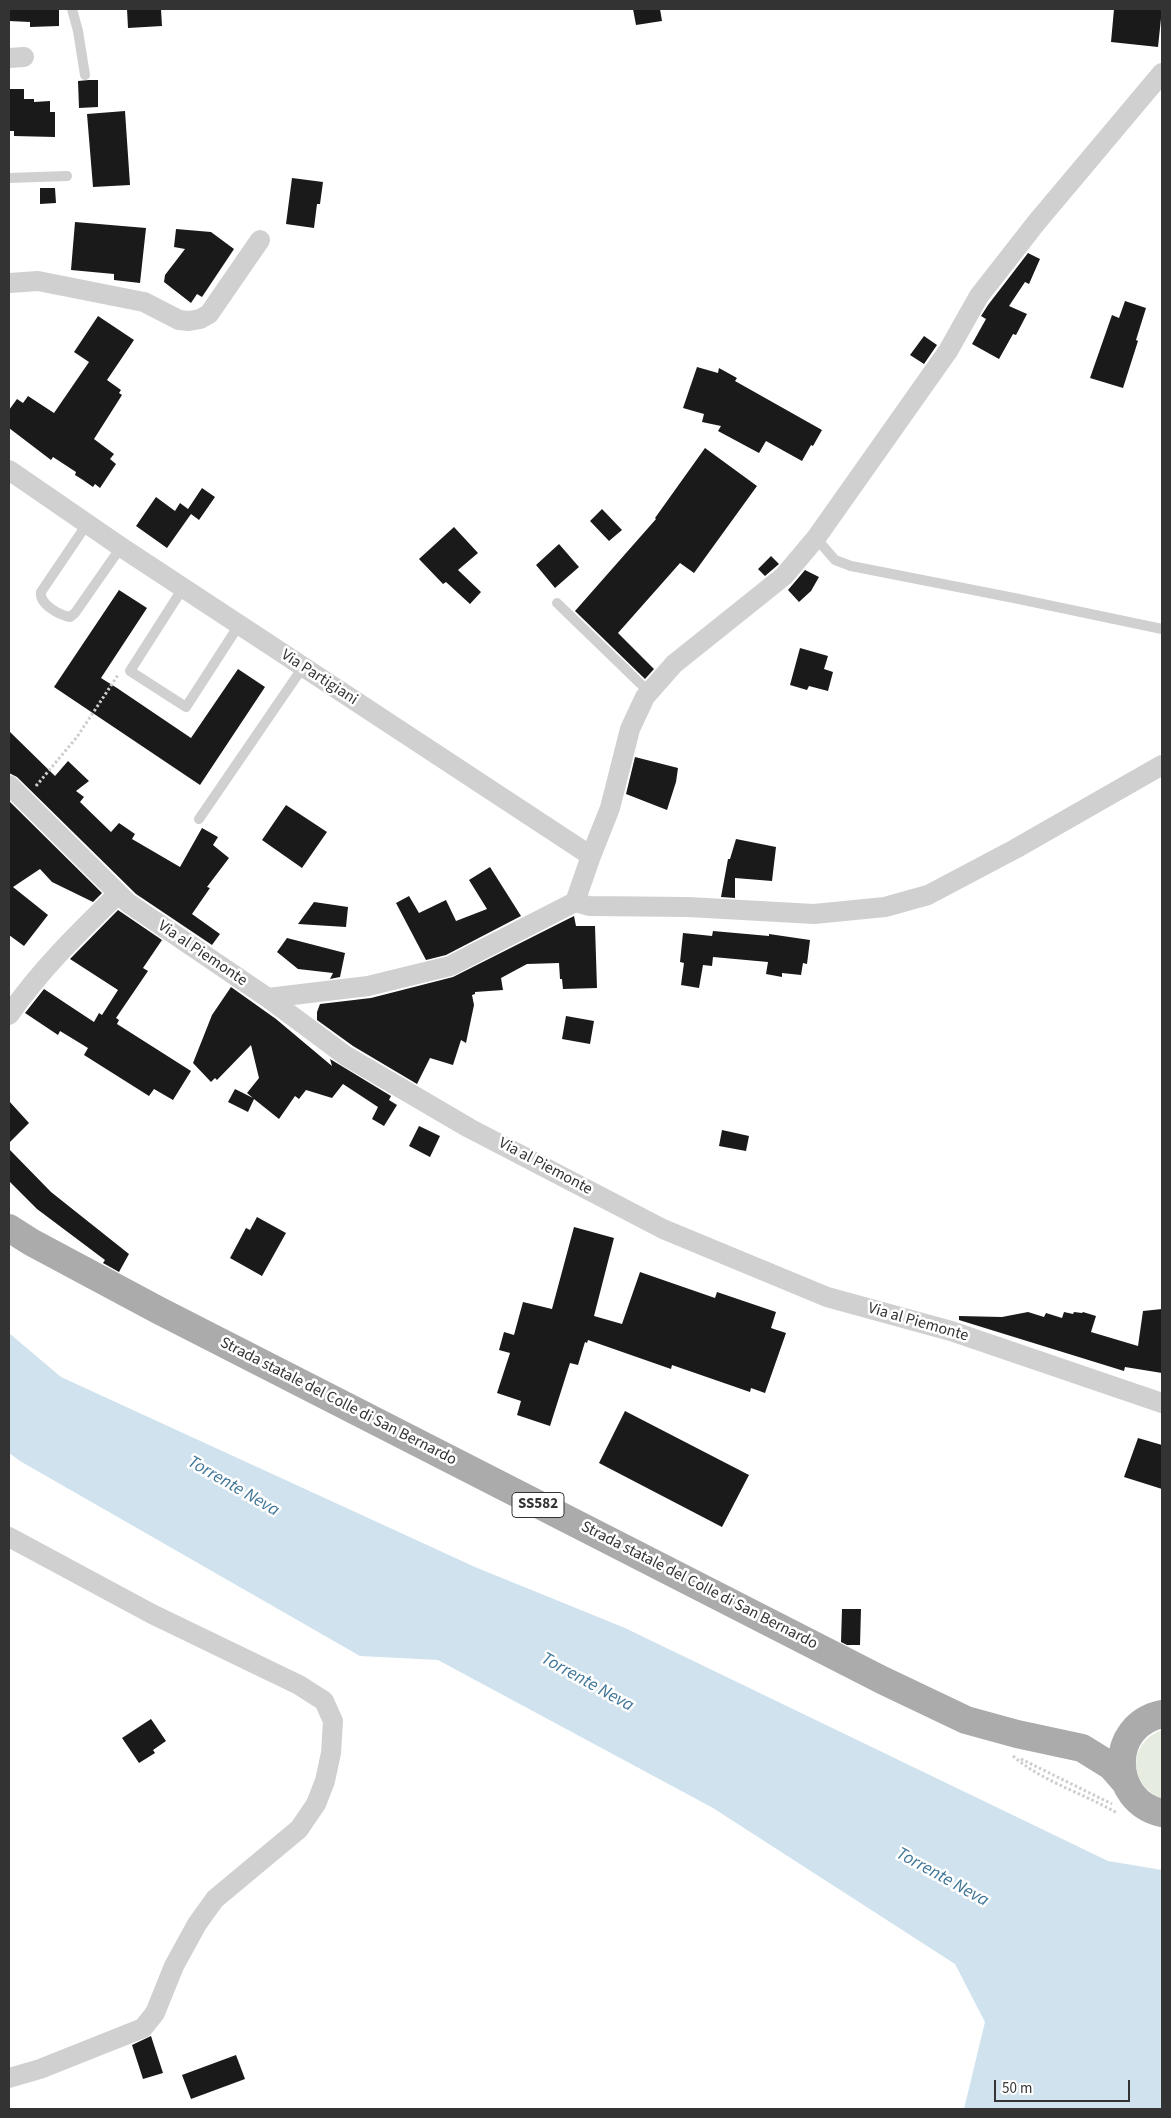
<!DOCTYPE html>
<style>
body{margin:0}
#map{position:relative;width:1171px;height:2118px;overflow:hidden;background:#fff;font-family:"Source Sans 3",sans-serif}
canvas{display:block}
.frame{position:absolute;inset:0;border:10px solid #333;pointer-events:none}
.scale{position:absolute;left:994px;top:2080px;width:136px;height:22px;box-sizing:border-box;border:2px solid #333;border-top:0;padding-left:6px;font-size:15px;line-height:18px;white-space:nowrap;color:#333;-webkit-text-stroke:4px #fff;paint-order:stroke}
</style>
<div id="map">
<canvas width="1171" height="2118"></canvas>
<div class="frame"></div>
<div class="scale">50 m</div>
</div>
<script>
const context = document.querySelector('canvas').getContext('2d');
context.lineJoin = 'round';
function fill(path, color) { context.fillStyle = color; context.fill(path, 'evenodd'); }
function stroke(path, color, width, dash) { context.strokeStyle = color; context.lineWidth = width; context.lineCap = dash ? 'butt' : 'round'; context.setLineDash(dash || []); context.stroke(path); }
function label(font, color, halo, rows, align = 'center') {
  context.font = font + ' "Source Sans 3",sans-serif'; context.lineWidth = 5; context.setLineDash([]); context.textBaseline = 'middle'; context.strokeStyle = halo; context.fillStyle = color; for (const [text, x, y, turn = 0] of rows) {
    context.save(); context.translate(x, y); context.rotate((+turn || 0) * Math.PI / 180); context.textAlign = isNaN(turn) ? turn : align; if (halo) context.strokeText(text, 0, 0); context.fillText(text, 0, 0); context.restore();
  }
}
const green = new Path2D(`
 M1162,1730V1799C1128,1785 1127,1743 1162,1730Z`);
const water = new Path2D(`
 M9,1333L61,1377L475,1567L625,1628L1108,1861L1162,1870V2109H964L985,2022L955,1964L713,1808L438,1660L360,1656L20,1461L9,1453Z`);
const building = new Path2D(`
 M9,9H59V26L30,27V22L9,21Z
 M127,9H161L162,26L128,28Z
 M633,9H660L662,21L636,25Z
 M1114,9H1162L1158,47L1111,42Z
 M89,80H98V107L79,108L78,81Z
 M9,89H24V99H34V102L50,101V112H55V137L14,136V131H9Z
 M125,111L130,185L93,187L87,114Z
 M292,178L323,182L320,204H317L314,228L286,224Z
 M40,188H55L56,203L40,204Z
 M75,222L146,228L140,283L114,280V274L71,270Z
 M176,229L211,232L234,249L202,297L197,294L191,303L164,282L165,275L185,249L174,247Z
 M1028,253L1040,259L1029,284L1025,282L1009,306L1027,314L1016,335L1013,334L999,359L972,344L986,319L981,316L988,305Z
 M1125,301L1146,308L1136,340L1138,341L1123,388L1090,378L1112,315L1119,318Z
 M98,316L134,340L107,380L121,390L119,393L122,395L94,439L114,454L110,459L116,464L100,488L95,484L93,487L83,480L75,475L76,472L53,457L51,460L9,428V410L17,399L23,403L28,396L54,413L89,362L74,352Z
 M924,336L937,345L924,364L910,355Z
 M697,367L718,373L719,368L737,378L735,381L822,430L813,446L811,445L802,461L766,441L759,453L718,431L721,426L702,422L704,414L683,408Z
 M705,448L757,486L694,573L680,563L618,633L654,669L645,679L575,611L656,519L655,518Z
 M202,488L215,497L199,520L191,514L167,548L136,526L156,497L175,511L180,503L188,509Z
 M602,509L622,530L609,541L590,521Z
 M454,527L478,553L458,570L481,592L470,604L446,582L443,584L419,559Z
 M559,544L579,567L555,588L536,565Z
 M771,556L779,564L765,576L758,569Z
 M805,570L819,577L811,591L799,602L788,590Z
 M119,590L147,608L101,678L117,688L191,738L238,669L265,687L200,785L54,687Z
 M800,648L828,656L824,669L833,672L828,691L809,686L807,690L790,685Z
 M9,731L55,776L68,761L89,781L76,791L84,797L80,802L111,832L119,823L135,834L132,839L180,867L202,828L218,837L213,845L229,858L207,887L210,888L192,914L220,934L212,945L136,894L17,777L9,773Z
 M635,757L678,768L676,782L667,810L626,794Z
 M9,801L102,893L93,902L52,882L40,869L13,887L48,915L24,946L9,935Z
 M286,805L327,832L302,868L262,840Z
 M736,839L776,847L772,881L735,878V898L721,897L728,859H730Z
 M490,867L521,916L446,955L426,960L396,903L409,896L419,913L446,900L456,921L487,909L469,880Z
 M314,902L348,907L346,927L298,924Z
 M118,910L162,940L143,968L148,971L116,1018L119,1020L117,1024L191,1071L173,1100L154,1089L149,1096L84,1055L88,1048L60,1031L58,1035L25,1013L44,989L94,1022L99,1013L102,1015L118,990L70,959Z
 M574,916L576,926H595L597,988L563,989L562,979H560L559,963L527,964L501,978L503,990L475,992V994L472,995L474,1005L466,1043L461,1040L453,1065L430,1058L417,1084L353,1046L317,1020V1012L320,1004L371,998L453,977Z
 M713,931L769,936V934L810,940L807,964L803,963L801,975L782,973V977L766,974L768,962L713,957L712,966L703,965L699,988L681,985L684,963L680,962L683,933L712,936Z
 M287,938L345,953L340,977L330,979L333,973L298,969L277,952Z
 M231,987L276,1019L332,1066L330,1059L391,1096L389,1100L397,1105L384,1126L372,1119L378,1107L343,1084L332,1098L306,1090L299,1099L295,1096L279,1119L254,1099L248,1112L228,1102L235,1089L253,1098L247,1093L259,1078L251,1045L217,1080L215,1078L211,1082L193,1063L212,1015Z
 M566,1016L594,1021L590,1044L562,1039Z
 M9,1101L29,1123L9,1143Z
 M419,1126L440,1136L430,1157L409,1146Z
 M722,1130L749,1136L746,1151L719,1146Z
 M9,1149L51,1192L129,1254L119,1272L103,1263L105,1260L37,1209L9,1181Z
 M257,1217L286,1233L262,1276L230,1258L246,1228L250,1230Z
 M574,1227L614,1238L594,1316L622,1324L640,1272L715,1298L717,1292L776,1312L771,1328L786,1333L765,1393L751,1388L750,1392L672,1365L671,1369L588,1340L587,1343L585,1342L578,1365L570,1363L550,1426L517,1415L521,1401L497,1393L510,1353L499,1350L504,1332L514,1335L523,1302L552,1309Z
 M1162,1309V1373L1125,1367L1124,1371L959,1320V1316L1002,1317L1028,1312L1044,1317L1046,1313L1062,1318L1064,1312L1073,1314L1074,1312L1082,1313L1083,1312L1096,1316L1091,1332L1138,1346L1143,1311Z
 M625,1411L749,1475L722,1527L599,1463Z
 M1138,1438L1162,1445V1489L1124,1477Z
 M842,1609H861L860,1645H847L841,1642Z
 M151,1719L166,1741L153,1750L155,1753L139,1763L122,1738Z
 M151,2036L163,2073L143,2079L132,2045Z
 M236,2055L245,2079L191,2099L182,2075Z`);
const path = new Path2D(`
 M36,786L77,737L118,675
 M1013,1756C1043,1782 1083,1793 1117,1813
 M1021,1759L1112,1804`);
const service = new Path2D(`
 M72,9L78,31L85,75
 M9,178L67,176
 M87,524L41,592C39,604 59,615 70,617L75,613L121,547
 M816,538L835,560L851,566L1014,598L1162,629
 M183,588L130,671L186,707L239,625
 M557,603L649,692
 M199,819L303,667`);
const minor = new Path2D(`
 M9,58L24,57
 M9,283L38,281L144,302L179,320L189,321L200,319L209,314L260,240
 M9,470L121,547L591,856L575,902
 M9,785L128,903L268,998L346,1056L469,1128L663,1229L827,1297L951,1331L1162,1403
 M591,856L610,808L630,729L645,697L674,664L784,576L816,538L948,351L979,296L1036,223L1162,73
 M268,998L368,986L450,966L575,902L589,906L688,907L814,914L885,907L928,895L1015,849L1162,765
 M9,1015C40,970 79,932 118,894
 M9,1537L152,1614L299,1685L324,1701L333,1721L331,1753L325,1781L316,1804L299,1829L215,1899L197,1924L174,1966L155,2013L143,2028L40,2069L9,2078`);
const primary = new Path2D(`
 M9,1228L31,1242L158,1310L882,1680L966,1720L1017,1734L1082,1748L1111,1766L1125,1782
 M1162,1714C1108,1725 1109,1801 1162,1813`);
const shields = [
 [538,1505,52]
];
const shieldNames = [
 ["SS582",538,1505]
];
const streetNames = [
 ["Via Partigiani",319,678,33],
 ["Via al Piemonte",202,954,34],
 ["Via al Piemonte",545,1167,28],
 ["Via al Piemonte",918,1323,16],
 ["Strada statale del Colle di San Bernardo",338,1402,27],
 ["Strada statale del Colle di San Bernardo",699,1586,27]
];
const waterNames = [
 ["Torrente Neva",233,1487,30],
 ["Torrente Neva",587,1683,29],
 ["Torrente Neva",942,1878,29]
];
fill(green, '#e6ecdf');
fill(water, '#cfe2ee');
fill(building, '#1a1a1a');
stroke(path, '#cdcdcd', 3, [2.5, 2.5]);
stroke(service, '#d0d0d0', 10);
stroke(minor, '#d0d0d0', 20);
stroke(primary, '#ababab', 28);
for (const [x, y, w] of shields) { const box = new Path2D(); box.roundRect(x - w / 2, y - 12.5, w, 25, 4); context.fillStyle = '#fff'; context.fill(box); stroke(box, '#333', 1); }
label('bold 15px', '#333', null, shieldNames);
label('16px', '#333', '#fff', streetNames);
label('italic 18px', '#3f7597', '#fff', waterNames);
</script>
